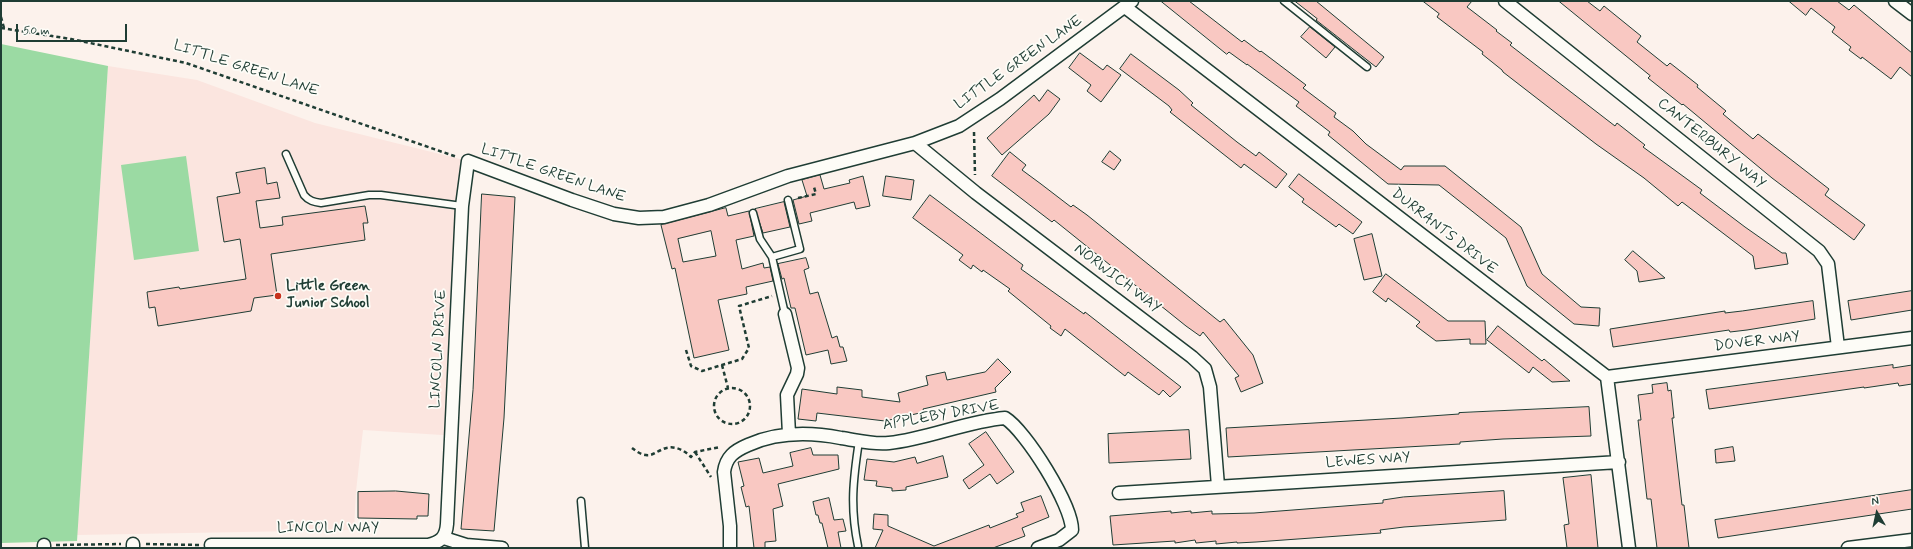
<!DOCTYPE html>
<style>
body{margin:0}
#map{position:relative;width:1913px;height:549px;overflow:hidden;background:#fcf2ec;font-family:Mynerve,sans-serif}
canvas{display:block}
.frame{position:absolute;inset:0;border:2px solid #1f3d34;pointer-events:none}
.north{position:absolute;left:1857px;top:493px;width:40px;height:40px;-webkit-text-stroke:3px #fdfcf7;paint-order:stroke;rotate:351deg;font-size:11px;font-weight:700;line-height:16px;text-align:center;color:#1f3d34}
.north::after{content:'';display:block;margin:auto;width:14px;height:18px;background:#1f3d34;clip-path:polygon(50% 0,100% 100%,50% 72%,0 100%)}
.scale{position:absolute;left:16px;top:24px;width:111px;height:18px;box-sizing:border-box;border:2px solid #1f3d34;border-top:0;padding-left:5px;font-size:12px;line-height:14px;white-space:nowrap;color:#1f3d34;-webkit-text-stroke:3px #fdfcf7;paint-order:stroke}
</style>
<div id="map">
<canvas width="1913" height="549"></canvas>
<div class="frame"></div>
<div class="north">N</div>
<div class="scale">50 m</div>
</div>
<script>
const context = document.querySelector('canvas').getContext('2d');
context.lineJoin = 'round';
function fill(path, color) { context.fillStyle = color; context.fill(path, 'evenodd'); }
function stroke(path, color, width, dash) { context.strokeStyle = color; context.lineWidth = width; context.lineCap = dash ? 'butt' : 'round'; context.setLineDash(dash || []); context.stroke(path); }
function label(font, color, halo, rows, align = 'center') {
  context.font = font + ' Mynerve,sans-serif'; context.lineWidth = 3.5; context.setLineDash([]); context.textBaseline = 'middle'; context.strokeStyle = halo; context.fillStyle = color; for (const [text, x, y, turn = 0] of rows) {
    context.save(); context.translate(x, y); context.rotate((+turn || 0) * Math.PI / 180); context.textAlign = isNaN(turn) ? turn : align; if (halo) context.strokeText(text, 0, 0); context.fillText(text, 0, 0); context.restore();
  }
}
const built = new Path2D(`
 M108,66L197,80L315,123L468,161L458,436L363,430L356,491L354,530L77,535Z`);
const green = new Path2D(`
 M1,44L108,66L77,541L1,543Z
 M186,156L199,251L134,260L121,165Z`);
const building = new Path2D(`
 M1161,1H1189L1242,42L1244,40L1260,52L1261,51L1306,85L1303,88L1336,113L1334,117L1353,131L1366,144L1401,170L1404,166H1445L1521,227L1542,274L1581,307L1600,308L1599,326L1574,324L1527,286L1506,238L1439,185L1388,184L1328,135L1330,132L1296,106L1299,102L1247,64V65L1229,52L1227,54Z
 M1295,1H1316L1384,57L1376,67L1316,20L1317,19Z
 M1423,1H1472L1467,7L1497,30L1496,31L1512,43L1510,45L1615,126L1617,123L1645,145L1643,147L1702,190L1700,193L1745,227L1782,253H1786L1788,264L1755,269L1753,256L1682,202L1678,206L1644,178L1596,144L1503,72L1502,70L1482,54L1483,52L1437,17L1439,14Z
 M1559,1H1587L1600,11L1604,6L1641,36L1637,42L1667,66L1670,63L1698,85L1697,87L1726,111L1723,114L1753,139L1758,134L1829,189L1825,195L1865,225L1854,240L1772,178L1683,104L1682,105L1648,78L1650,76Z
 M1789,1H1837L1849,10L1854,5L1912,53V77L1900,67L1891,79L1862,57L1861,59L1849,50L1851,47L1832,32L1835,27L1811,8L1806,15Z
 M1310,27L1335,47L1326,58L1301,37Z
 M1080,53L1103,70L1107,65L1121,75L1101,102L1087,91L1091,85L1069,68Z
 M1131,54L1179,90L1193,103L1191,105L1237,142L1256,156L1259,152L1287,174L1276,188L1244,164L1241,168L1227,157L1170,112L1172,110L1169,106L1120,69Z
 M1048,90L1060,99L1049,114L1002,155L987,138L1034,95L1039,101Z
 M1110,151L1121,160L1114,170L1102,162Z
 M1010,152L1026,165L1022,170L1041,184L1071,207L1073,205L1087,215L1220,322L1224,319L1253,355L1263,383L1241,392L1235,378L1239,376L1203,332L1200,336L1186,326L1054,220L1052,222L992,176Z
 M265,168L267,184L277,182L280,198L256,201L260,228L283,225L282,217L365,206L368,223H363L365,240L271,254L277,295L254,298L251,311L158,326L155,307L149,308L147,292L179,287L180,289L246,279L240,239L224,242L217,197L240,193L236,173Z
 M1299,174L1362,222L1353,234L1339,224L1336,227L1302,202L1304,199L1289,187Z
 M820,175L824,189L850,183L849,180L863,176L870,206L856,209L854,202L810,213L812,221L799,224L793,200L807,196L802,180Z
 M886,176L914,180L911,200L883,196Z
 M482,194L515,197L504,418L494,531L461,529L473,390Z
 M930,195L1023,265L1021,269L1084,314L1085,312L1181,387L1170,397L1163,390L1159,395L1128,372L1125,376L1065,329L1061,336L1050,328L1051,326L1008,291L1010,289L983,270L982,272L973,265L971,269L959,260L963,255L913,218Z
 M784,202L790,227L763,233L755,209Z
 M726,208L728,216L749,211L754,236L736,240L742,269L763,263L764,268L770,267L773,281L746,287L747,294L718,300L729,350L694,358L675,268L672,269L661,225ZM711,231L716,256L683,262L678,239Z
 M1372,234L1382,276L1364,280L1354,239Z
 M1633,251L1665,278L1639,282L1637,271L1625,260Z
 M806,258L809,268L804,270L810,294L818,292L832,338L837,336L840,347H843L847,361L831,364L828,350L806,355L795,308H791L784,278L782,279L778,264Z
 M1386,274L1448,321H1485L1486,344H1470V339L1436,341L1416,326L1420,322L1388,298L1386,302L1373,292Z
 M1912,291V310L1851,320L1848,301Z
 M1813,301L1815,319L1747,330L1730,332L1729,330L1613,347L1610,329L1725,311V313L1742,311Z
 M1498,326L1542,361L1544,359L1570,381L1552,382L1533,367L1529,373L1487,340Z
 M998,359L1011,372L995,388L996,392L923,409L924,412L885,421L817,413L816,421L798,419L802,389L837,394V387L862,390V397L900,402L898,393L928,385L926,376L945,372L947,380L985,372Z
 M1893,365V368L1912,365V384L1899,386L1898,383L1864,388V387L1709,409L1706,390Z
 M1667,383L1668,391L1671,390L1674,418H1672L1679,479L1682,505H1684L1689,548H1657L1651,499H1647L1638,420H1641L1638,395L1653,393L1652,385Z
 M1589,407L1591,436L1503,439L1460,442V444L1228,457L1226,428L1402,418L1459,414V413Z
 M1189,430L1191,459L1109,463L1108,434Z
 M986,432L1014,472L997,484L990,474L969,489L963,480L984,465L969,444Z
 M1733,447L1735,461L1716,463L1715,450Z
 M811,448L813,455H838L839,469L778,484L783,506L773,509L776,541L765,542V548H754L749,506L746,507L741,487L744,486L738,462L759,458L763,473L793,466L790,453Z
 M943,456L948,477L906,487V490L892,491V488L876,486L877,481L864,480L867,459L894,462L915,457L917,463Z
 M1591,475L1598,548H1567L1564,525L1569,524L1563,478Z
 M1912,490V509L1718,538L1715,520Z
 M396,491L429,494L428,516H417V519L358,518V492Z
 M1504,491L1506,520L1404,527L1380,530L1381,533L1256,542L1237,543V542L1216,544V541L1196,543L1195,540L1175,543V541L1113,545L1110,516L1171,511V513L1191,511V513L1212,511V514L1254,513L1383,503V500L1403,497Z
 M1041,496L1049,517L1022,528L1025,536L993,548H875L883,530L873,529L874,514L888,515V526L934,546L989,525L990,528L1018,517L1016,514L1024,511L1021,503Z
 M829,498L834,520L843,519L846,531L838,532L841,548H828L822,523H820L818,515H816L813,502Z`);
const path = new Path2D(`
 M1,17L4,28
 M1,28L71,39L186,63L457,157
 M974,132L975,175
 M798,198L816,194L814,187
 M686,350L691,366L702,371L742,359L749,348L739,306L772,296
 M722,365L728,388
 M714 406a18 18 0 1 1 36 0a18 18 0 1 1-36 0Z
 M632,448C636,451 641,455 646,455C652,456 656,452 661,450C672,444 683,449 691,457L695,452L720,447
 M695,452L711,477
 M146,544L199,545
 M56,545L121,544`);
const lane = new Path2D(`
 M1284,1L1367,67
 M286,154L304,195C309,201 314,202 321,203L369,195H381L462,206
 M753,213L760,239L772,257
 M785,314L772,257L800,249L788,200
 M581,501L585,548
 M858,546C850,508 853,480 859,441`);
const street = new Path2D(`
 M1505,1L1819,251L1828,264L1838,347
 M1895,1L1912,14
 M1125,7L1607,377L1629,548
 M915,143L976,193L1192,357L1205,369L1210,387L1218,486
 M785,314L798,368L797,374L787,395L789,434
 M1607,377L1912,338
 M1119,493L1619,462
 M444,538L466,545L502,548
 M133,544V548
 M44,545V548
 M211,545H428C441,542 446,537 447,524L462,206L468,161L572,200L614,214L639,218L664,217L709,205L788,176L915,143L959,126L1000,99L1132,1
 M730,548V526L724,472C726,457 734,451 748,445C777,432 810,432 841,438C856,440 873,445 889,443C928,439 967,421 1005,418C1026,431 1072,505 1072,530L1059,540L1038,548
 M1848,548L1912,540`);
const markers = [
 [278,296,4,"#c8321e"]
];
const streetNames = [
 ["LITTLE GREEN LANE",1019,63,-35],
 ["LITTLE GREEN LANE",246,69,18],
 ["CANTERBURY WAY",1711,144,39],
 ["LITTLE GREEN LANE",553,174,19],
 ["DURRANTS DRIVE",1444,232,38],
 ["NORWICH WAY",1117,279,37],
 ["DOVER WAY",1757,342,-7],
 ["LINCOLN DRIVE",439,349,-87],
 ["APPLEBY DRIVE",941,416,-10],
 ["LEWES WAY",1368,461,-4],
 ["LINCOLN WAY",328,529]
];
const poiNames = [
 ["Little Green",286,287],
 ["Junior School",286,304]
];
fill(built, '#fbe5df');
fill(green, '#9bdaa3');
fill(building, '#f9c8c2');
stroke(building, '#1f3d34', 1);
stroke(lane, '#1f3d34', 9);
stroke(street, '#1f3d34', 15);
stroke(path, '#1f3d34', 2.5, [4, 3]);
stroke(lane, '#fdfcf7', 6);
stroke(street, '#fdfcf7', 12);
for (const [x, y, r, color] of markers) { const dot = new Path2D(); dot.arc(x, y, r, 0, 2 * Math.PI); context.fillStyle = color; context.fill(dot); stroke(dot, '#fdfcf7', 1.5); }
label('15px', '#1f3d34', '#fdfcf7', streetNames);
label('bold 15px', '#1f3d34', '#fdfcf7', poiNames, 'left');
</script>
